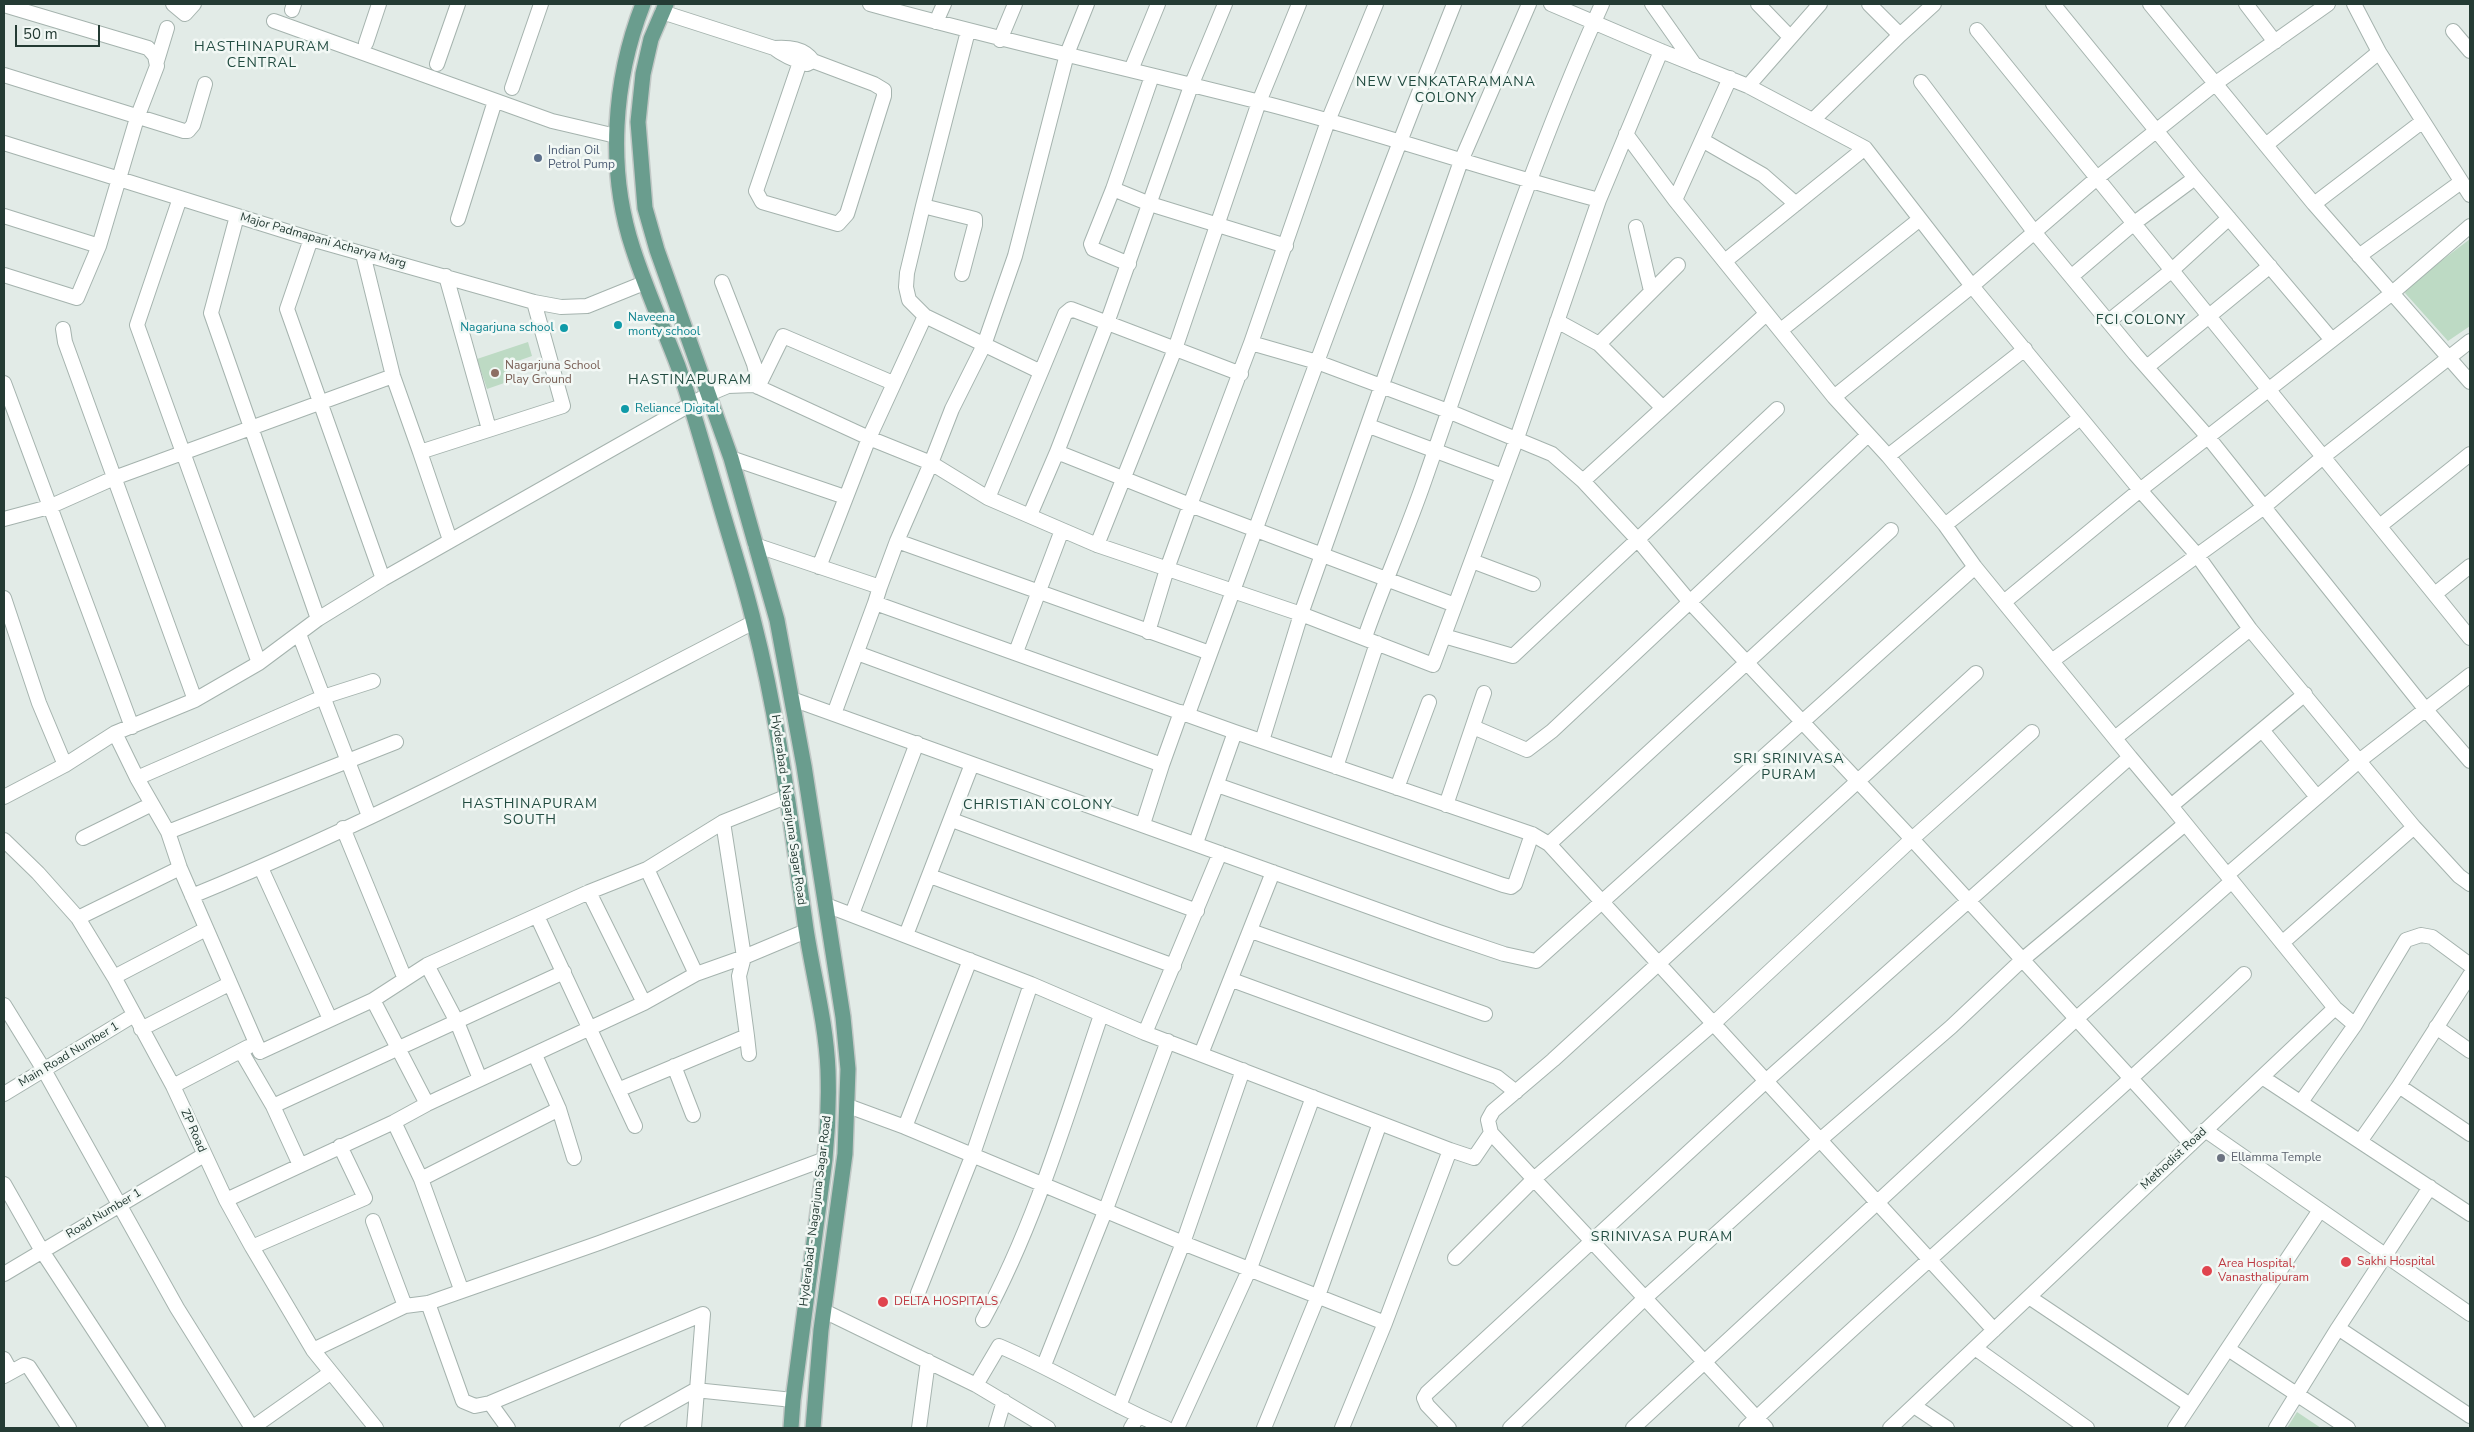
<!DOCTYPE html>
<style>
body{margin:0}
#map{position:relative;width:2474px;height:1432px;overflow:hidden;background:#e2ebe7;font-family:"Nunito Sans",sans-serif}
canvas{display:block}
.frame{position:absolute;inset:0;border:5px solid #243b34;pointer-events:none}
.scale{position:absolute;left:15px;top:25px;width:85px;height:22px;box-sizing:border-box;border:2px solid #243b34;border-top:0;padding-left:6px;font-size:15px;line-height:18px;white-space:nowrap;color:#243b34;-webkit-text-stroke:4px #f2f8f5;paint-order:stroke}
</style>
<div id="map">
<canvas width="2474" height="1432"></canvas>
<div class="frame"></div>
<div class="scale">50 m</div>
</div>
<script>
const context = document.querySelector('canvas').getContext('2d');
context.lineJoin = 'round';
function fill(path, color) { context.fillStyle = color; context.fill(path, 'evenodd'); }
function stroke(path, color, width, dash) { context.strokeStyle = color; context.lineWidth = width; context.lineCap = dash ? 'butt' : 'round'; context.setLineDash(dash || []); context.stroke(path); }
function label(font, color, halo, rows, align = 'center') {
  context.font = font + ' "Nunito Sans",sans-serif'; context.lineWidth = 5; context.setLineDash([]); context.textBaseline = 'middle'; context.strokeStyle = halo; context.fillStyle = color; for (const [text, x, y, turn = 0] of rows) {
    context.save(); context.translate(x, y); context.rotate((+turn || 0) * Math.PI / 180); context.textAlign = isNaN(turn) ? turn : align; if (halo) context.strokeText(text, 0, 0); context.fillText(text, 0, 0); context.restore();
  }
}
const green = new Path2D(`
 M2470,239V326L2448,341L2405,293L2408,286Z
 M528,342L532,356L506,365L510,381L487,389L477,359Z
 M2297,1412L2321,1428H2287Z`);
const minor = new Path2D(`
 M173,4L185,14L194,4
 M870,4C999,40 1130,69 1260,102C1374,131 1485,170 1599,200
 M1225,4L1191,86L1107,323L1057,452L1190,505L1251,343
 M1376,4L1328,121L1251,343L1317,362L1448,411L1552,454L1583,481L1638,540L1689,601L1912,839L2191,1144
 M1551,4L1661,51L1748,86L1865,148L1972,286L2140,490L2197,555L2250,629L2359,761L2414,827L2459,876L2470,884
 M1652,4L1695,65
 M1758,4L1789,36
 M1869,4L1900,35L1934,4
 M2053,4L2195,178L2332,340
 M2150,4L2314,204L2470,382
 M2246,4L2275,42
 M2354,4L2379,52L2470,195
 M4,5L148,48L155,56L157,66L137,118L99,246L77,298L4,275
 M292,10L294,4
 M662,12L774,48
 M274,21L552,121L616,136
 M936,22L944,4
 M1977,30L2470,638
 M968,31L923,206L907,273L906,287L909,300L925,316L1041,372L988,498
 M2453,31L2470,51
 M1000,40L1015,4
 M366,43L379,4
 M157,61L167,28
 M800,62L756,191L762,202L838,224L847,214L884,96V90L874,84L813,61C804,48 789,47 774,48C784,56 794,60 807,64L813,61
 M437,64L458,4
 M1131,70L1158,4
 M4,75L184,131H188L193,125L205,84
 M1730,78L1675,200L1834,397L1888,456L1945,525L1975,567L2130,757
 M1921,82L2035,233L2135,354L2208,437L2426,710L2470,761
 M1748,86L1820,4
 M512,88L541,4
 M1814,119L1900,35
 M1626,134L1675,200
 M1702,140L1763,175L1796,204
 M4,143L311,239L534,302L561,307L587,306L644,283
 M2266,145L2379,52
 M1113,189L1150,204L1286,246
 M180,198L137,325L259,663
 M2314,204L2423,121
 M923,206L975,219V225L962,274
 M4,216L99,246
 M237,216L211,313L318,619
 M458,219L495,101
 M1636,227L1651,291
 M311,239L287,309L383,579
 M363,254L393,376L420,452L563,406L534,302
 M2359,256L2461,182
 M1725,261L1865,148
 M1129,264L1093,249L1091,244L1113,189L1152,76
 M446,276L489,429
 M2072,276L2133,224L2195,178
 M722,282L754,364L757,377L754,385
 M1557,321L1599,344L1663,408
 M2109,321L2171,271L2229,218
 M63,329L65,342L195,700
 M1781,330L1920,219
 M1599,344L1678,265
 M2147,367L2270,266
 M1041,372L1065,314L1071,309L1241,374
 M4,383L132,727
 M758,387L783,336L893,383
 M1834,397L1972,286L2097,178L2216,83L2328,4
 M1369,426L1503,476
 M420,452L450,540
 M1888,456L2025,349
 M731,458L845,497
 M1583,481L1766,314
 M1030,515L1057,452
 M4,519L49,507L114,478L393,376
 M1945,525L2080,418
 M2381,525L2470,454
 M897,541L1210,653
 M755,545L880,587L875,603L1235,732L1532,834L1549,844L1994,1330
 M1097,545L1175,349L1259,102L1299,4
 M1472,561L1533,584
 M819,567L869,438L925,316
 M880,587L897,541L931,463L988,498L1097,545L1301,614L1433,665L1517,438L1599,200L1661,51
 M2435,594L2470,566
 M4,598L39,703L65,765
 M2004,602L2140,490L2391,294L2470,226
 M1148,632L1167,569L1190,505L1455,605
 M299,634L369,816
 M1444,636L1513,656L1777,409
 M1365,637C1383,585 1406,534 1424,482C1480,321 1532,159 1602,4
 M1016,652L1062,530
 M857,653L1162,765L1181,712
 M2053,660L2264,507L2323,457L2470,341
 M792,699L1439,932L1504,954L1536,961L1975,567
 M834,714L875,603
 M1188,714C1275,477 1360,239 1454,4
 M1473,727L1527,750L1552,731L1868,435
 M2262,730L2317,797
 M115,733L137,778L168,832L180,868L260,1052L373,1000L427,965L589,892L647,869L723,822L788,796
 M2115,738L2250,629
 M1262,741L1301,614L1461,161L1529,4
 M1336,767L1377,643
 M137,778L323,697L373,681
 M1217,785L1503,885L1511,887L1515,884L1532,834
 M1397,788L1429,702
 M4,797L65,765L115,733L195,700L259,663L318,619L383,579L709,394L728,386L754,385L869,438L931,463L952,409L984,345L1015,256L1067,54L1087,4
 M1446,805L1484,693
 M2171,806L2335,1008L2355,1025
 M952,820L1197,911
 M723,822L744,957L739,976L747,1036
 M1143,824L1162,765
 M343,828L405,979
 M168,832L396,742
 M83,838L152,804
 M4,840L38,873L78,918L114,977L173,1086L226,1200L252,1247L313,1350L376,1428
 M1196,843L1235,732
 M1549,844L1891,530
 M261,868L330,1019
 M647,869L696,974
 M2227,875L2359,761L2470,675
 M930,876L1174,966
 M589,892L644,1003
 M192,896C385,817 569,718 754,622
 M826,905L1031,984L1145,1033L1450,1150L1385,1323L1342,1428
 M852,914L917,743
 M537,916L635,1126
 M78,918L180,868
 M1251,931L1485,1014
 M906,935L972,764
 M2282,943L2414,827
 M427,965L457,1022L480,1079
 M114,977L206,929
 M1232,980L1497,1077L1516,1092
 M373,1000L427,1104
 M4,1005L44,1070L177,1308L252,1428
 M2436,1027L2470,1051
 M141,1029L229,984
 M1145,1033L1220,853
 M241,1051L273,1106L300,1165
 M1201,1054L1273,872
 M535,1055L559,1109L574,1158
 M674,1066L693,1115
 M2262,1077L2470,1214
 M173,1086L248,1047
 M2399,1086L2470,1134
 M618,1090L747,1036L749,1054
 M4,1094L134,1015
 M2301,1102L2355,1025L2406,940L2421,935L2432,937L2470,965
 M273,1106L564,972
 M848,1106L905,1127L970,960
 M394,1122L421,1179L461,1289
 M905,1127L1183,1243L1385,1323
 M2205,1130L2470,1314
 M2361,1140L2399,1086L2470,975
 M1450,1150L1474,1158L1491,1133
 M421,1179L559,1109
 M4,1184L42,1251L158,1428
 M226,1200L394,1122L427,1104L644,1003L696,974L744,957L806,931
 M373,1221L405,1306
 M252,1247L365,1198L340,1146
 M1455,1258L1535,1178L1714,1023L1912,839L2032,732
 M4,1274L204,1155
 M918,1293L973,1154L1031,984
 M2029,1297L2190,1405
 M428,1303L463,1401L475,1406L490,1403L703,1314L694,1428
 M824,1311L976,1385L1048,1428
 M983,1320C1035,1224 1066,1118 1101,1015
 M2338,1328L2430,1187
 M1975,1348L2087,1428
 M2228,1349L2348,1428
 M313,1350L405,1306L428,1303L599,1243L825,1159
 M4,1359L11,1372
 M1044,1365L1106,1209L1168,1041
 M4,1376L24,1365L29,1367L69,1428
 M976,1385L999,1346C1056,1370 1109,1404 1166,1428
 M490,1403L508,1428
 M1119,1406L1183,1243L1243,1070
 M1914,1406L1947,1428
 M252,1428L330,1373
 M627,1428L695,1390L793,1400
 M919,1428L928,1361
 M996,1428L1004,1401
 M1131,1428L1138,1416
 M1177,1428L1250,1268L1313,1097
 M1264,1428L1318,1296L1380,1123
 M1449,1428L1427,1405L1424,1398L1427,1393L1767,1080L2130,757L2171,806L2305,694
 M1510,1428L1646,1297L1820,1140L1951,1027L2022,960L2185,824
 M1633,1428L2077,1018L2232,881
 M1746,1428C1909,1273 2081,1128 2244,974
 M1766,1428L1491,1133L1488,1120L1493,1111L1553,1060L1976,673
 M1890,1428L2335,1008
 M2175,1428L2320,1210
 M2276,1428L2338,1328L2470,1416`);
const major = new Path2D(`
 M643,4C613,81 607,170 633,249C646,289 663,327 678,366C693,409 705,453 718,497C730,539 744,581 754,623C780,724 791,826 806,929C813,975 826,1022 828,1070C829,1100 828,1129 825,1159L793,1400L791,1428
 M666,4L651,39L643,74L638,122L645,208L657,250L731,458L777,620L804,766L843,1017L848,1069L845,1154L821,1330L813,1428`);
const markers = [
 [538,158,5,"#5c6f8a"],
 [618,325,5,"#0f9aa8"],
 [564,328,5,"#0f9aa8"],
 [495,373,5,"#8d6e63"],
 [625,409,5,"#0f9aa8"],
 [2221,1158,5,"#6b7280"],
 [2346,1262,6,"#e0444e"],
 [2207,1271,6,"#e0444e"],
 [883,1302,6,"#e0444e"]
];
const serviceNames = [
 ["Indian Oil",548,151],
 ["Petrol Pump",548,165]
];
const streetNames = [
 ["Major Padmapani Acharya Marg",323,241,16],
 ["Hyderabad - Nagarjuna Sagar Road",788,810,82],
 ["Main Road Number 1",69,1055,-31],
 ["ZP Road",193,1131,66],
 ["Methodist Road",2174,1159,-43],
 ["Hyderabad - Nagarjuna Sagar Road",816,1211,-83],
 ["Road Number 1",104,1214,-31]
];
const cultureNames = [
 ["Naveena",628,318],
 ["monty school",628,332],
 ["Nagarjuna school",554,328,"right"],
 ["Reliance Digital",635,409]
];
const educationNames = [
 ["Nagarjuna School",505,366],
 ["Play Ground",505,380]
];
const worshipNames = [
 ["Ellamma Temple",2231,1158]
];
const healthNames = [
 ["Sakhi Hospital",2357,1262],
 ["Area Hospital,",2218,1264],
 ["Vanasthalipuram",2218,1278],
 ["DELTA HOSPITALS",894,1302]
];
const neighbourhoodNames = [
 ["HASTHINAPURAM",262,48],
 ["CENTRAL",262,64],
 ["NEW VENKATARAMANA",1446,83],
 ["COLONY",1446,99],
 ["FCI COLONY",2141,321],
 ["HASTINAPURAM",690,381],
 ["SRI SRINIVASA",1789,760],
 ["PURAM",1789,776],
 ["HASTHINAPURAM",530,805],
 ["SOUTH",530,821],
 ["CHRISTIAN COLONY",1038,806],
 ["SRINIVASA PURAM",1662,1238]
];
fill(green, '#bddac4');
stroke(minor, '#a5b3ae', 16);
stroke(major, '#c2c8c6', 18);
stroke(minor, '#fff', 14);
stroke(major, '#6a9d8e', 15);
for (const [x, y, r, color] of markers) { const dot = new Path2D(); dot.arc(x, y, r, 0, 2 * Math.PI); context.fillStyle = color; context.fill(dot); stroke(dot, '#f2f8f5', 2); }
label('12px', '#4e5e75', '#f2f8f5', serviceNames, 'left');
label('12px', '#243b34', '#f2f8f5', streetNames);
label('12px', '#0d838f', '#f2f8f5', cultureNames, 'left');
label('12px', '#785e54', '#f2f8f5', educationNames, 'left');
label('12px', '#5b616d', '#f2f8f5', worshipNames, 'left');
label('12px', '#be3a42', '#f2f8f5', healthNames, 'left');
context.letterSpacing = '1px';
label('14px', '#214b40', '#f2f8f5', neighbourhoodNames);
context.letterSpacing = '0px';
</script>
